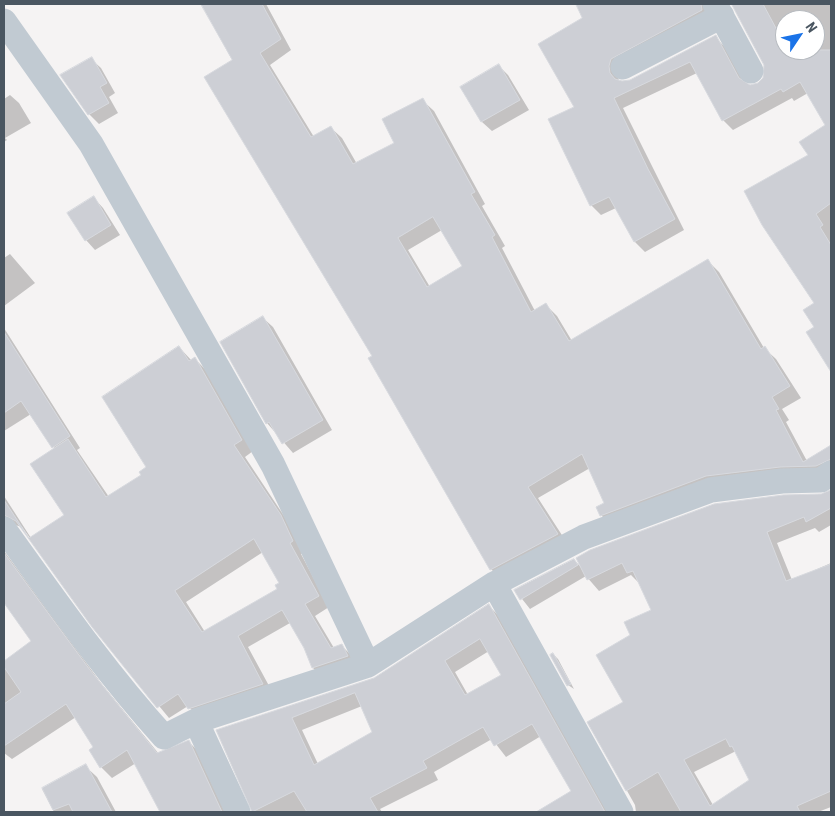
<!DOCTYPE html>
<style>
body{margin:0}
#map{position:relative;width:835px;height:816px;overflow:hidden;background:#f5f3f3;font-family:"Roboto Condensed",sans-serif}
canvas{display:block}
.frame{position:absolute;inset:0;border:5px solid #4a5661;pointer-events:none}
.north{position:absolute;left:775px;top:10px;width:50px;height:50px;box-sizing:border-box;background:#fff;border:1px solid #b7bbc0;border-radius:50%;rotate:56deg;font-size:14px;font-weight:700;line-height:20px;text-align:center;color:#4a5661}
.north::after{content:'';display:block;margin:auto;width:18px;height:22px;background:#1a73e8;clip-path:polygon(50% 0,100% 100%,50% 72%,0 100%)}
</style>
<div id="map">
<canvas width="835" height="816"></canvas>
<div class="frame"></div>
<div class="north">N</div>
</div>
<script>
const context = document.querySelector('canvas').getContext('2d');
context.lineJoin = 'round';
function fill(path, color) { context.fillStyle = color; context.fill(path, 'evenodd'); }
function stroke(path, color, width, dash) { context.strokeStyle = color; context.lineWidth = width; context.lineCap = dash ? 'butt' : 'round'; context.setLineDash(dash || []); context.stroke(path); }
const shadow = new Path2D(`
 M203,4H266L291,50L270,65L314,137L330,127L342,138L357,164L396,143L422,100L434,111L485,204L482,206L505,246L502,248L535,311L546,305L557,316L572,341L708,261L719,272L764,348L776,359L801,398L782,409L789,420L786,422L807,461L831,446V475L792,478L612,526L601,515L606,504L590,468L538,498L569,546L502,580L491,569L373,356L234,60ZM442,230L463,266L430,287L408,250Z
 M577,4H704L711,20L618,76L619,82L630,81L715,37L725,47L748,86L759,84L765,79V64L734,6L738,4H831V367L826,362L816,327L809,155L827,125L808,93L794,101L792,98L733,130L723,120L697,73L623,108L684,230L645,252L635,242L616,208L601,215L591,205L575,108L584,19ZM785,20H815V50H785Z
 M91,59L101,68L115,93L109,97L118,113L99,124L89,114Z
 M499,66L508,75L529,110L492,131L482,122L462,87Z
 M10,95L19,103L31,123L5,138L7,140L4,142V99Z
 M94,198L103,208L120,235L95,250L86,240Z
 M10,254L35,283L4,306V258Z
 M263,318L273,327L332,430L293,453L267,423Z
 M4,328L80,448L77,450L109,497L143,475L148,467L179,347L192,361L195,359L206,370L253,451L245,457L292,528L304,553L301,554L329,607L315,616L334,648L342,646L353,657L324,679L313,668L305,648L290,623L248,647L274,695L201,719L188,706L169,718L93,626L22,527L15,525L4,532V496L31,538L66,515L55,449L31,414L4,431ZM263,552L281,583L279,590L205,632L186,602Z
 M831,491V525L819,532L815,528L777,543L792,580L831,563V807L818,812H636L635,805L589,723L625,703L632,636L653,610L640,584L631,575L599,591L586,576L530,609L515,590L574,560L582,568L822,496ZM736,751L751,781L713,805L694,772Z
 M4,551L101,683L159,754L189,742L200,753L227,812H161L136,763L112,778L101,767L95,747L76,717L12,759L4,753V662L32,642L4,601Z
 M489,606L500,617L609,812H538L573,791L541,736L506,757L492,739L434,772L438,780L380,809L382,812H253L218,730L374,679ZM489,651L503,676L468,695L455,672ZM362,706L374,733L318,764L302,730Z
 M553,654L558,659L574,689L568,685Z
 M85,766L97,777L116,812H54L42,789Z`);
const building = new Path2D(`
 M201,4H262L281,39L260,53L311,137L331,126L353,164L394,143L382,119L423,98L475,192L471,194L495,235L492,237L531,312L546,303L569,341L708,259L761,349L765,346L790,386L772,397L779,409L776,410L803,462L831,445V459L816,466L780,467L706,476L600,516L596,507L604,503L582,454L528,487L558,534L490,570L368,358L372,356L204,77L232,60ZM433,217L462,266L427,287L398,238Z
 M576,4H701L702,10L611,59L609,66L610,73L615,79L622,81L630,80L716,35L739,78L750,85L758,83L763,78L764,65L732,5L735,4H763L785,45V50H831V203L816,214L823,225L820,227L831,245V372L806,332L814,327L803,310L814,303L762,225L744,191L808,155L799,142L825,125L800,82L783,92L781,89L722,121L690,62L614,98L648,169L675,219L634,242L609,197L590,206L548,119L574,107L538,44L582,18Z
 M92,57L107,83L100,87L109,103L88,115L60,75Z
 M499,64L520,100L481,122L460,87Z
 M94,196L111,225L85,241L67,213Z
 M263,316L323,420L282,444L269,422L266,424L220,342Z
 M4,332L70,436L52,448L21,401L4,413Z
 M179,346L189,361L195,357L242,440L234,445L281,515L293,541L290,543L319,596L305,604L331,648L342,644L348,656L312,668L304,648L282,610L238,636L263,684L188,709L178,694L157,708L92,627L16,521L4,515V500L29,538L64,515L30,464L68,439L106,497L141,475L139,472L146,467L102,397ZM254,539L279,583L275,585L277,589L202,632L175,591Z
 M831,490V508L806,522L804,517L767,532L786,581L831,564V791L797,806L800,812H681L658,772L626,791L587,722L623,702L596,655L630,635L624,622L651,610L633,571L627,573L622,563L587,580L576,558L590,550L714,504L783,495L821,494ZM726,739L730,747L732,746L749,780L710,806L684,760Z
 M4,553L90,670L157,753L189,740L222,812H160L127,750L100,768L89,750L93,747L66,704L4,746V704L21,692L4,667V661L31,641L4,603Z
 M574,559L578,565L520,600L514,590Z
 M489,604L605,812H536L571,791L532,724L494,746L483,727L423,761L427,768L370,798L378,812H307L294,791L252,812L216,730L374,678ZM480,639L501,675L465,695L445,661ZM355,693L372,732L314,765L292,718Z
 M553,653L571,684L567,686L550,655Z
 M86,764L112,812H73L69,804L53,810L42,788Z`);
const street = new Path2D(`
 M715,4L751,71
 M4,21L91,144L273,465L368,665
 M623,67L722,16
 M4,529C55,600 105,672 164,737L196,721L368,665L494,584L584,537L711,490L782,481L821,480L831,473
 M494,584L621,812
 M196,721L238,812`);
fill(shadow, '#0003');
fill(building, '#cdcfd5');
stroke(building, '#d7d9de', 1);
stroke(street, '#c1cad2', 25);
</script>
